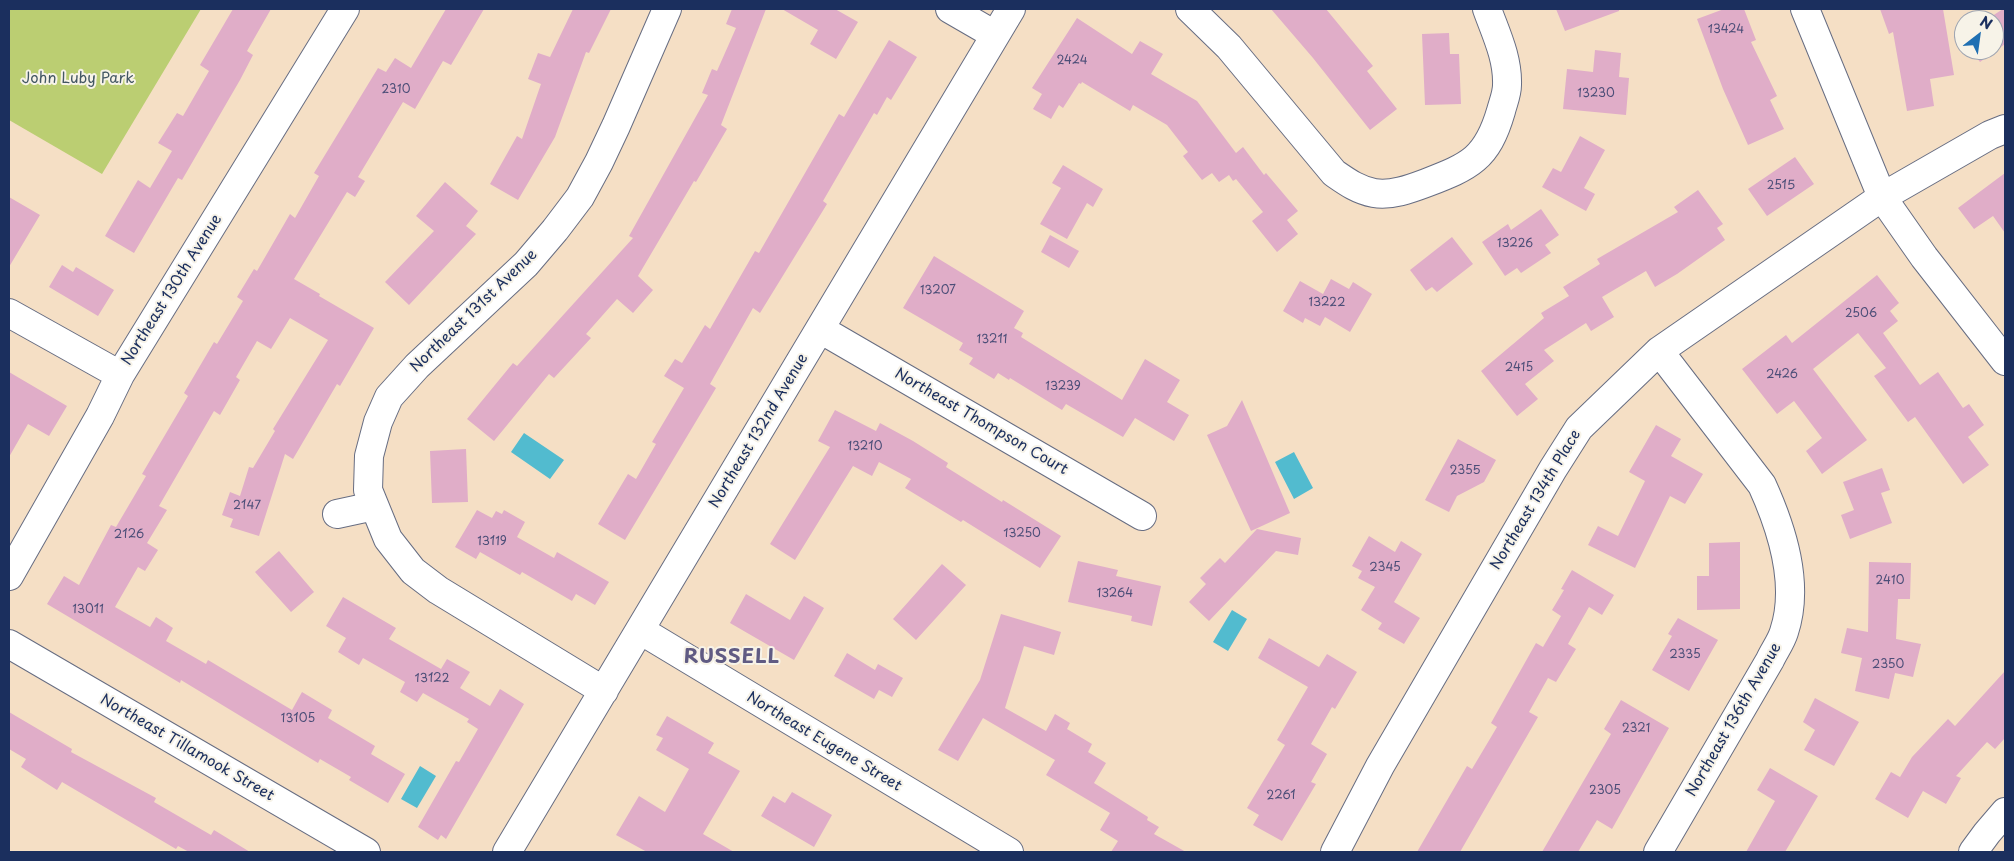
<!DOCTYPE html>
<style>
body{margin:0}
#map{position:relative;width:2014px;height:861px;overflow:hidden;background:#f5dfc5;font-family:"Playpen Sans",sans-serif}
canvas{display:block}
.frame{position:absolute;inset:0;border:10px solid #1b2f5e;pointer-events:none}
.north{position:absolute;left:1954px;top:10px;width:50px;height:50px;box-sizing:border-box;background:#f7f3e8;border:1px solid #9fa5b1;border-radius:50%;rotate:30deg;font-size:14px;font-weight:700;line-height:20px;text-align:center;color:#1b2f5e}
.north::after{content:'';display:block;margin:auto;width:18px;height:22px;background:#1f6fb2;clip-path:polygon(50% 0,100% 100%,50% 72%,0 100%)}
</style>
<div id="map">
<canvas width="2014" height="861"></canvas>
<div class="frame"></div>
<div class="north">N</div>
</div>
<script>
const context = document.querySelector('canvas').getContext('2d');
context.lineJoin = 'round';
function fill(path, color) { context.fillStyle = color; context.fill(path, 'evenodd'); }
function stroke(path, color, width, dash) { context.strokeStyle = color; context.lineWidth = width; context.lineCap = dash ? 'butt' : 'round'; context.setLineDash(dash || []); context.stroke(path); }
function label(font, color, halo, rows, align = 'center') {
  context.font = font + ' "Playpen Sans",sans-serif'; context.lineWidth = 4; context.setLineDash([]); context.textBaseline = 'middle'; context.strokeStyle = halo; context.fillStyle = color; for (const [text, x, y, turn = 0] of rows) {
    context.save(); context.translate(x, y); context.rotate((+turn || 0) * Math.PI / 180); context.textAlign = isNaN(turn) ? turn : align; if (halo) context.strokeText(text, 0, 0); context.fillText(text, 0, 0); context.restore();
  }
}
const green = new Path2D(`
 M9,9H201L102,174L9,120Z`);
const water = new Path2D(`
 M524,433L564,460L550,479L511,452Z
 M1294,452L1313,488L1294,499L1275,462Z
 M1232,610L1247,619L1228,651L1213,642Z
 M420,766L436,776L417,808L401,799Z`);
const building = new Path2D(`
 M233,9H271L247,51L253,55L240,80L182,180L178,178L134,253L105,236L138,180L150,188L172,151L158,143L177,113L183,116L209,71L200,65Z
 M446,9H484L451,65L443,61L415,109L403,102L358,177L365,181L355,197L347,192L294,279L320,294L319,296L374,328L340,386L337,384L293,459L285,454L259,536L230,527L233,519L222,515L230,492L240,496L249,467L253,468L275,431L273,429L328,340L290,318L271,349L257,341L236,377L240,380L220,415L214,411L159,506L167,510L147,543L158,550L145,571L138,567L115,607L150,627L156,617L173,628L166,641L206,664L208,660L292,710L302,692L332,710L328,718L375,746L371,754L405,774L388,803L349,780L351,777L320,759L318,763L181,680L180,683L47,604L64,576L79,585L111,525L116,527L146,476L142,474L188,396L184,393L214,342L217,344L243,301L237,297L254,269L257,271L290,214L295,218L319,176L314,173L378,68L386,72L395,58L411,68Z
 M573,9H611L589,53L586,52L555,137L518,200L490,184L517,136L522,139L541,84L528,79L538,53L550,57Z
 M732,9H766L721,125L727,129L696,182L694,181L638,276L653,290L633,313L617,299L586,334L591,338L554,378L549,374L494,441L467,419L513,363L517,366L633,238L629,236L708,95L702,93L712,69L717,71L736,28L726,24Z
 M782,9H835L858,22L836,59L810,44L818,30Z
 M1271,9H1326L1373,66L1367,71L1397,109L1370,130L1313,58Z
 M1556,9H1619V11L1565,31Z
 M1724,9H1744L1756,40L1751,42L1777,96L1770,100L1784,129L1748,145L1723,89L1697,19Z
 M1880,9H1943L1954,75L1930,79L1934,106L1907,111L1893,32L1889,34Z
 M2003,9H2005V44L1980,62L1971,50H1994V20H1986Z
 M1077,18L1132,54L1140,41L1163,54L1151,74L1197,101L1236,153L1243,147L1264,175L1266,173L1298,211L1287,220L1298,234L1277,252L1252,221L1263,212L1236,179L1233,181L1229,175L1219,182L1212,173L1202,180L1183,156L1188,152L1167,125L1133,105L1130,111L1082,82L1081,84L1079,83L1063,108L1059,105L1051,119L1033,109L1042,94L1032,88Z
 M1449,33L1450,54H1459L1461,104L1425,105L1422,34Z
 M889,40L917,57L891,100L887,97L877,115L874,113L823,201L827,204L760,313L753,308L710,384L716,388L625,540L598,524L628,474L636,479L656,444L652,442L684,388L664,376L675,359L682,363L705,325L710,329L755,251L759,253L839,114L844,117Z
 M1595,50L1621,53L1619,77L1629,78L1626,115L1563,109L1567,69L1593,72Z
 M1580,136L1605,150L1584,188L1595,194L1586,211L1542,187L1553,168L1561,172Z
 M1795,157L1814,184L1767,216L1748,189Z
 M1063,165L1103,189L1093,207L1087,203L1067,239L1040,224L1061,188L1052,183Z
 M2005,173V233L1993,216L1974,229L1958,208Z
 M445,182L478,211L466,226L476,234L409,305L385,282L434,231L416,216Z
 M1698,190L1723,224L1717,228L1725,240L1677,274L1655,287L1646,271L1602,297L1614,317L1591,331L1586,323L1544,350L1554,361L1525,384L1538,399L1517,416L1481,371L1544,318L1541,313L1569,296L1563,287L1600,264L1597,259L1678,212L1674,207Z
 M9,197L40,215L9,267Z
 M1541,209L1559,235L1545,245L1551,253L1521,273L1517,268L1505,276L1482,242L1508,224L1511,230Z
 M1050,235L1079,251L1069,268L1041,252Z
 M1452,237L1473,264L1437,292L1432,287L1426,291L1410,270Z
 M934,256L1024,311L1014,328L1023,333L1021,337L1122,400L1145,359L1180,380L1167,402L1189,415L1174,441L1135,418L1123,437L1066,404L1062,410L1010,378L1009,380L998,373L994,379L969,364L973,358L959,350L963,343L903,308Z
 M62,265L73,272L76,267L114,290L98,316L49,287Z
 M1877,275L1899,303L1890,311L1898,321L1883,333L1920,385L1938,372L1963,408L1969,404L1984,425L1968,437L1989,465L1963,484L1915,417L1908,422L1874,376L1886,368L1858,333L1813,369L1867,440L1822,474L1806,451L1822,438L1794,401L1777,414L1742,369L1786,335L1792,343Z
 M1331,279L1349,289L1353,282L1372,294L1350,332L1325,317L1320,326L1305,318L1303,323L1283,311L1300,281L1323,294Z
 M9,372L67,406L49,436L28,424L9,457Z
 M1242,400L1290,513L1251,531L1207,435L1227,426Z
 M835,410L876,431L880,423L913,441L948,463L946,467L1002,502L1003,500L1061,536L1040,568L963,520L961,522L905,488L911,479L879,462L872,476L853,466L795,560L770,544L830,447L818,441Z
 M1656,425L1681,439L1671,456L1703,474L1685,504L1670,496L1635,568L1588,545L1598,526L1618,536L1645,481L1629,472Z
 M1458,439L1496,460L1484,482L1457,496L1449,512L1425,500Z
 M466,449L468,502L432,503L430,451Z
 M1882,468L1890,490L1881,493L1892,523L1850,539L1841,515L1854,510L1843,482Z
 M477,510L492,518L496,511L502,514L504,510L525,522L517,537L554,558L557,552L609,582L595,605L576,594L572,601L522,572L520,575L480,552L476,559L455,547Z
 M1257,529L1301,538L1298,555L1276,551L1209,621L1189,602L1206,584L1200,578L1220,558L1225,563Z
 M1369,536L1395,552L1401,541L1422,554L1394,602L1420,618L1404,644L1378,629L1382,623L1361,610L1375,587L1358,578L1362,571L1352,566Z
 M1740,542V609L1697,610V576H1709V543Z
 M279,551L314,592L291,612L255,572Z
 M1078,561L1118,570L1116,576L1161,586L1152,626L1131,621L1132,616L1068,602Z
 M1869,562L1911,563L1910,599H1898L1896,639L1921,644L1913,677L1895,673L1889,699L1855,691L1862,658L1841,653L1847,628L1868,632Z
 M942,564L966,585L916,640L893,619Z
 M1572,570L1614,595L1602,615L1589,607L1568,644L1576,649L1556,682L1548,678L1529,712L1538,717L1460,852H1417L1467,766L1472,769L1497,727L1491,723L1536,643L1543,647L1561,616L1552,610L1564,590L1561,589Z
 M746,594L790,620L804,596L824,608L794,660L730,623Z
 M343,597L396,628L389,639L441,669L447,659L470,672L460,688L490,706L500,689L524,704L446,839L441,835L438,840L418,827L456,761L459,762L478,729L467,722L469,719L423,693L417,702L400,692L405,682L363,658L359,665L338,652L346,638L326,626Z
 M1001,614L1061,632L1054,655L1024,646L1005,708L1046,731L1055,714L1070,723L1067,729L1092,744L1088,752L1106,763L1094,783L1148,817L1147,820L1159,827L1154,834L1186,852H1111L1118,841L1100,830L1110,813L1046,775L1055,760L983,718L958,761L938,750L980,680Z
 M1678,618L1718,640L1689,691L1652,670L1672,636L1668,634Z
 M1269,638L1319,667L1327,654L1357,672L1335,709L1332,707L1311,744L1327,754L1311,782L1316,784L1282,841L1253,825L1259,815L1247,808L1285,745L1277,740L1308,687L1258,658Z
 M847,653L875,670L878,664L903,678L892,697L879,690L874,699L834,676Z
 M2005,671V738L1995,749L1987,742L1956,776L1961,778L1946,804L1923,791L1908,818L1875,799L1891,772L1900,777L1912,757L1948,719L1955,726Z
 M1815,698L1859,722L1834,766L1804,750L1815,730L1803,722Z
 M1621,700L1669,728L1612,829L1597,820L1578,852H1542L1611,734L1604,729Z
 M9,712L72,749L71,752L156,798L154,802L211,835L214,830L250,852H189L178,846L176,849L62,782L57,790L21,767L26,759L9,749Z
 M667,716L714,743L708,753L740,771L703,834L734,852H647L616,835L639,796L665,812L689,769L656,750L663,738L656,735Z
 M1770,768L1818,796L1785,852H1746L1775,801L1757,790Z
 M792,792L832,815L814,847L761,816L773,796L785,803Z`);
const minor = new Path2D(`
 M950,9L995,35
 M1190,9L1229,47L1334,173C1347,182 1358,190 1374,193C1391,196 1410,189 1426,183C1470,166 1487,159 1501,111C1503,103 1507,94 1507,85C1508,58 1496,34 1487,9
 M1805,9L1882,197L1924,257L2005,361
 M9,313L120,375
 M820,329L1142,516
 M337,514L374,506
 M9,576L100,416L120,375L345,9
 M640,630L1009,852
 M9,644L366,852
 M604,691L438,590L413,571L388,539L368,490L369,456L378,422L389,397L417,366L526,264L555,230L580,197L599,162L616,126L667,9
 M507,852L1011,9
 M1335,852L1380,766L1553,469L1579,428L1659,351L1882,197L1990,135L2005,129
 M1658,852L1770,660C1774,651 1781,642 1784,632C1800,584 1782,529 1762,485L1659,351
 M1973,852L1987,833L2005,812`);
const numberNames = [
 ["13424",1726,30],
 ["2424",1072,61],
 ["2310",396,90],
 ["13230",1596,94],
 ["2515",1781,186],
 ["13226",1515,244],
 ["13207",938,291],
 ["13222",1327,303],
 ["2506",1861,314],
 ["13211",992,340],
 ["2415",1519,368],
 ["2426",1782,375],
 ["13239",1063,387],
 ["13210",865,447],
 ["2355",1465,471],
 ["2147",247,506],
 ["13250",1022,534],
 ["2126",129,535],
 ["13119",492,542],
 ["2345",1385,568],
 ["2410",1890,581],
 ["13264",1115,594],
 ["13011",88,610],
 ["2335",1685,655],
 ["2350",1888,665],
 ["13122",432,679],
 ["13105",298,719],
 ["2321",1636,729],
 ["2305",1605,791],
 ["2261",1281,796]
];
const parkNames = [
 ["John Luby Park",78,79]
];
const streetNames = [
 ["Northeast 130th Avenue",172,290,-58],
 ["Northeast 131st Avenue",474,311,-44],
 ["Northeast Thompson Court",981,422,30],
 ["Northeast 132nd Avenue",759,431,-59],
 ["Northeast 134th Place",1536,500,-59],
 ["Northeast 136th Avenue",1734,720,-60],
 ["Northeast Eugene Street",824,742,31],
 ["Northeast Tillamook Street",187,748,30]
];
const districtNames = [
 ["RUSSELL",732,657]
];
fill(green, '#bbce72');
fill(water, '#52bbcf');
fill(building, '#e0adc8');
stroke(minor, '#676d82', 30);
stroke(minor, '#fff', 28);
label('12px', '#4c4e78', null, numberNames);
label('15px', '#435763', '#f7f3e8', parkNames);
label('15px', '#1b2f5e', '#f7f3e8', streetNames);
context.letterSpacing = '1px';
label('bold 20px', '#605b83', '#f7f3e8', districtNames);
context.letterSpacing = '0px';
</script>
